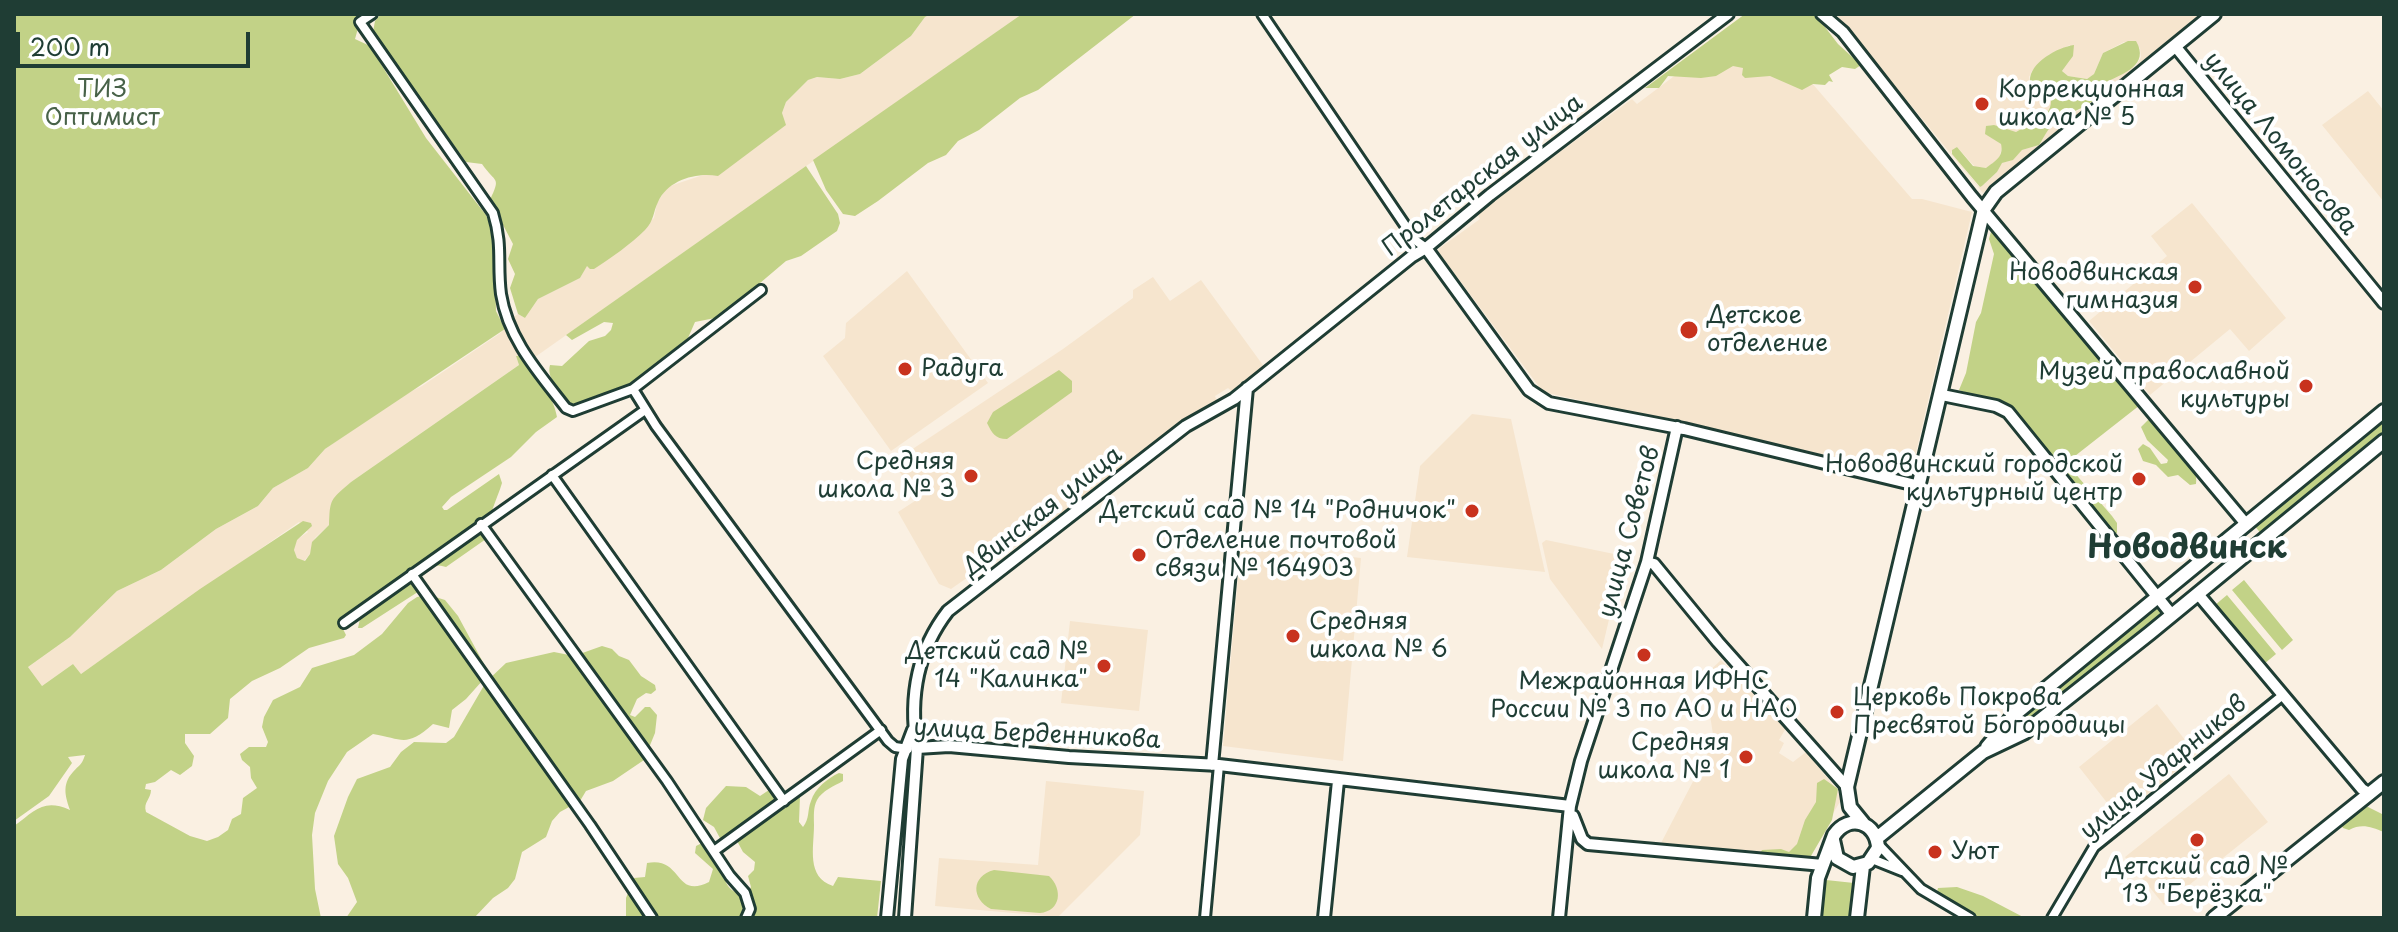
<!DOCTYPE html>
<meta charset="utf-8">
<style>
body{margin:0}
#map{position:relative;width:2398px;height:932px;overflow:hidden;background:#faf0e2;font-family:"Playpen Sans",sans-serif}
canvas{display:block}
.frame{position:absolute;inset:0;border:16px solid #1f3d34;pointer-events:none}
.scale{position:absolute;left:16px;top:32px;width:234px;height:36px;box-sizing:border-box;border:4px solid #1f3d34;border-top:0;padding-left:10px;font-size:24px;line-height:28px;white-space:nowrap;color:#1f3d34;-webkit-text-stroke:6px #fff;paint-order:stroke}
</style>
<div id="map">
<canvas width="2398" height="932"></canvas>
<div class="frame"></div>
<div class="scale">200 m</div>
</div>
<script>
const context = document.querySelector('canvas').getContext('2d');
context.lineJoin = 'round';
function fill(path, color) { context.fillStyle = color; context.fill(path, 'evenodd'); }
function stroke(path, color, width, dash) { context.strokeStyle = color; context.lineWidth = width; context.lineCap = dash ? 'butt' : 'round'; context.setLineDash(dash || []); context.stroke(path); }
function label(font, color, halo, rows, align = 'center') {
  context.font = font + ' "Playpen Sans",sans-serif'; context.lineWidth = 8; context.setLineDash([]); context.textBaseline = 'middle'; context.strokeStyle = halo; context.fillStyle = color; for (const [text, x, y, turn = 0] of rows) {
    context.save(); context.translate(x, y); context.rotate((+turn || 0) * Math.PI / 180); context.textAlign = isNaN(turn) ? turn : align; if (halo) context.strokeText(text, 0, 0); context.fillText(text, 0, 0); context.restore();
  }
}
const built = new Path2D(`
 M931,14H1022L528,362L516,356L519,365L351,482L339,494L329,517V525L315,538L310,554L304,561L297,558L294,550L296,540L308,532L299,522L81,674L73,664L42,686L28,667L70,637L117,591L161,570L216,529L258,506L273,488L308,468L325,449L400,397L422,386L499,334L505,329L503,324L518,314L525,318L538,299L580,278L587,265L607,260L654,218L657,203L667,187L706,174L782,113L786,102L808,80L817,77L840,79L860,74L911,36L925,17Z
 M1836,14H2200L1983,193ZM2124,42L2140,48L2141,57L2136,66L2105,82L2102,91L2085,108L2060,118L2049,127L2039,145L2022,150L2010,161L2001,163L1997,172L1982,186L1979,187L1952,154L1951,152L1957,147L1975,167L1986,168L1999,159L2002,147L2001,144L1986,134L1990,125L2016,132L2047,113L2052,105L2050,98L2030,81L2029,77L2032,71L2049,55L2070,45V60L2062,71L2068,76L2087,79L2094,74L2103,53Z
 M1754,16L1912,199H1922L1972,212L1911,474L1543,392L1437,250L1480,219L1477,213L1632,99L1637,104Z
 M2368,91L2384,111V202L2322,125Z
 M2192,203L2286,318L2249,351L2230,329L2150,395L2089,321L2167,256L2151,236Z
 M907,271L988,383L891,451L823,356L845,338L846,323Z
 M1153,277L1170,301L1201,280L1265,368L1235,394L1228,388L1215,396L1218,404L1175,431L1049,524H1044L951,589L939,584L898,512L918,499L893,462L1063,349L1133,298V290Z
 M1472,414L1511,419L1545,572L1407,557L1420,466Z
 M1546,540L1624,556L1602,649L1550,579L1542,543Z
 M1241,545L1361,558L1343,761L1223,746Z
 M1070,621L1148,630L1139,711L1061,703Z
 M1721,660L1786,728L1779,740L1784,743L1779,753L1793,762L1806,752L1843,797L1805,859L1660,845L1714,741L1704,676Z
 M2157,704L2196,754L2119,818L2079,767Z
 M2229,774L2268,822L2164,905L2125,857Z
 M1046,781L1144,791L1140,835L1058,917L935,906L939,858L1038,865Z`);
const green = new Path2D(`
 M14,14H362L355,39L370,46L426,138L486,215L494,234L496,311L505,329L325,449L308,468L273,488L258,506L216,529L161,570L117,591L70,637L28,667L42,686L73,664L81,674L200,589L303,521L311,523L312,526L297,540L294,550L297,558L305,561L310,554L312,542L329,525C330,499 330,500 351,482L519,365L516,356H523C536,375 553,394 557,417L536,432L511,457L451,497L442,507L444,510H447L499,474L502,483C498,497 484,526 486,539L446,567C435,564 425,566 417,572V578L427,584L424,588L362,628H358L361,614L352,612L342,627L346,635L344,638L309,648L280,668L252,681L230,699L228,718L210,734H185V743L194,756L192,766L180,775L171,770L155,782L146,784L145,789L151,790C151,799 143,802 146,812L190,836L207,841L218,837L228,830L232,819L241,814L243,798L257,788L251,778L250,767L242,760L240,754L249,747H266L268,742L262,727L264,717L273,700L300,687L312,668L354,655L382,634L408,603L417,597L429,595L445,600L458,616L485,666L483,680L466,699L452,710L449,728L433,724C406,748 403,739 373,734L347,752L328,781L315,813L312,835L315,889L321,918H14V826C35,811 43,798 70,810C66,798 61,785 73,772C79,765 82,765 85,755L68,757L72,763L49,796L14,821Z
 M381,14H931L925,17L911,36L860,74L840,79L817,77L808,80L786,102L782,113L786,125L718,176C696,172 668,180 658,202C653,212 654,221 645,230C631,244 611,258 594,269H590L587,266L580,278L538,299L525,318L518,314L510,288L515,274L508,259L513,244L490,200C501,176 496,184 482,164L466,162L373,32L375,21Z
 M1022,14H1136L1038,90L1020,98L979,130L958,141L946,155L928,163L878,201L855,216L843,214L826,190L813,160Z
 M1745,14H1815L1838,44L1861,65L1855,69L1842,67L1829,75L1833,82L1829,81L1825,85L1813,84L1802,90L1770,76L1745,78L1742,75L1743,68L1733,66L1716,76L1701,78L1668,76L1659,88H1645Z
 M2128,41H2136C2150,65 2123,74 2106,82C2097,107 2076,108 2058,120C2048,127 2045,136 2039,145L2022,150L2013,160L2002,163L1997,172L1982,186L1980,187L1952,154V150L1957,147L1973,166L1986,168C1995,161 2004,157 2001,144L1985,134L1986,126L1994,125L2016,132C2030,124 2051,119 2051,101L2030,81C2029,63 2058,47 2074,45L2073,56L2062,71L2068,76L2087,79L2094,74L2103,53Z
 M806,166L838,214L840,223L837,231L801,256L786,261L720,317L695,322L688,338L627,387L574,404L568,403C561,391 546,379 550,365L562,366L589,341L605,336L611,330L613,323L604,322L572,340L566,335Z
 M1992,228L2140,405L2066,463L2112,516L2117,523V533L2112,534L2030,431L2016,410L1959,390L1966,373L1976,322L1981,313L1994,254L1989,239Z
 M1059,370L1072,381V392L1007,439C995,439 992,433 987,423L993,412Z
 M2150,418L2154,419C2168,434 2200,464 2196,484L2190,485L2178,475L2168,477L2156,465L2143,461L2138,449L2143,444L2150,448L2161,464L2167,463L2168,460L2147,440L2141,427Z
 M2384,418V434L2262,535L2254,525Z
 M2244,580L2293,640L2282,650L2232,590Z
 M2227,595L2276,654L2264,664L2215,605Z
 M2155,605L2163,615L2034,720L2010,735L2006,731L2026,710Z
 M602,646L612,649L619,656L629,660L641,676L655,685L656,690L651,694L646,693L637,699L630,715L635,717L645,707H650L657,715L655,733L644,760L613,781L586,791L580,801L560,812L552,821L546,837L522,852L515,879L508,888L493,898L474,918H346L357,902L348,878L338,864L334,836L348,797L357,779L390,767L401,752L414,742L446,743L454,737L486,682L506,663L554,652L574,656Z
 M839,773L843,774V781C834,786 822,791 817,800C813,808 814,816 814,825C814,848 806,877 833,886L838,877L881,881L877,918H626V898L634,878L645,877L647,863C683,856 674,900 709,882L713,869L695,853L696,846L702,843L705,844L710,854L724,863C722,880 728,896 748,893L751,887L748,876L754,870L755,862L743,852L736,839L721,840L714,827L703,820L706,808L726,786L746,787L760,796L769,790L777,793L791,789L800,796L799,822L803,827C810,818 807,811 811,801C815,788 828,778 839,773Z
 M1824,779L1838,789L1832,820L1808,861L1759,855L1762,850L1781,849L1789,852L1797,844L1805,820L1816,802L1817,783Z
 M2368,807L2384,815V832C2371,827 2362,823 2349,830L2343,828L2340,823L2356,808Z
 M994,870L1049,876C1063,889 1061,911 1040,913L991,909C971,899 971,876 994,870Z
 M1826,880L1854,883L1851,918H1822Z
 M1957,887L1983,896L2025,918H1974L1938,896L1937,892L1938,888Z`);
const minor = new Path2D(`
 M372,14L360,22L493,213C503,245 497,264 501,294C508,339 539,373 566,408L573,411L633,389L761,290
 M1262,14L1415,240L1426,248
 M633,389L656,426L888,741L895,747L908,749
 M552,475L784,801
 M481,524L667,781L730,876L745,893L750,909L746,918
 M412,574L590,825L652,918
 M344,623L645,410
 M1878,844L1921,889L1970,918
 M714,851L881,730
 M1872,859L1902,871
 M1205,918L1219,765
 M2052,918L2094,847L2283,695`);
const tertiary = new Path2D(`
 M1822,14L1843,32L1972,197L2246,524
 M2175,46L2384,303
 M1426,248L1529,390L1549,403L1684,429L1920,486
 M1942,395L1996,406L2008,412L2172,615
 M1647,562L1654,564L1718,642L1847,787
 M2198,594L2362,789L2370,794
 M917,748L949,746L1069,757L1219,765L1570,806
 M1212,765L1247,388
 M1573,816L1582,839L1588,844L1823,865
 M887,918L902,759L913,730
 M905,918L917,748C909,698 917,651 948,611L1186,426L1234,399L1411,257L1426,248L1490,195L1728,14
 M1324,918L1338,781
 M1559,918L1570,806L1581,761L1647,562L1677,427`);
const secondary = new Path2D(`
 M1987,747L2014,715L2384,411
 M1847,787L1850,807L1863,823
 M1877,838L1983,752L2025,732L2150,633L2384,441
 M1814,918L1818,878L1834,835C1849,813 1877,822 1878,848L1868,863L1853,867L1837,858L1833,840
 M1857,918L1863,866
 M2214,918L2384,782`);
const primary = new Path2D(`
 M1847,787L1984,209L1996,192L2214,14`);
const markers = [
 [1982,104,8,"#c8321e"],
 [2195,287,8,"#c8321e"],
 [1689,330,10,"#c8321e"],
 [905,369,8,"#c8321e"],
 [2306,386,8,"#c8321e"],
 [971,476,8,"#c8321e"],
 [2139,479,8,"#c8321e"],
 [1472,511,8,"#c8321e"],
 [1139,555,8,"#c8321e"],
 [1293,636,8,"#c8321e"],
 [1644,655,8,"#c8321e"],
 [1104,666,8,"#c8321e"],
 [1837,712,8,"#c8321e"],
 [1746,757,8,"#c8321e"],
 [2197,840,8,"#c8321e"],
 [1935,852,8,"#c8321e"]
];
const parkNames = [
 ["ТИЗ",102,90],
 ["Оптимист",102,118]
];
const poiNames = [
 ["Коррекционная",1998,90],
 ["школа № 5",1998,118],
 ["Новодвинская",2179,273,"right"],
 ["гимназия",2179,301,"right"],
 ["Детское",1707,316],
 ["отделение",1707,344],
 ["Радуга",921,369],
 ["Музей православной",2290,372,"right"],
 ["культуры",2290,400,"right"],
 ["Средняя",955,462,"right"],
 ["школа № 3",955,490,"right"],
 ["Новодвинский городской",2123,465,"right"],
 ["культурный центр",2123,493,"right"],
 ["Детский сад № 14 \"Родничок\"",1456,511,"right"],
 ["Отделение почтовой",1155,541],
 ["связи № 164903",1155,569],
 ["Средняя",1309,622],
 ["школа № 6",1309,650],
 ["Детский сад №",1088,652,"right"],
 ["14 \"Калинка\"",1088,680,"right"],
 ["Межрайонная ИФНС",1644,682,"center"],
 ["России № 3 по АО и НАО",1644,710,"center"],
 ["Церковь Покрова",1853,698],
 ["Пресвятой Богородицы",1853,726],
 ["Средняя",1730,743,"right"],
 ["школа № 1",1730,771,"right"],
 ["Уют",1951,852],
 ["Детский сад №",2197,867,"center"],
 ["13 \"Берёзка\"",2197,895,"center"]
];
const streetNames = [
 ["улица Ломоносова",2280,144,51],
 ["Пролетарская улица",1483,176,-38],
 ["Двинская улица",1043,512,-38],
 ["улица Советов",1630,532,-75],
 ["улица Берденникова",1037,735,3],
 ["улица Ударников",2164,768,-40]
];
const districtNames = [
 ["Новодвинск",2187,549]
];
fill(built, '#f6e5ce');
fill(green, '#c2d287');
stroke(minor, '#1f3d34', 14);
stroke(tertiary, '#1f3d34', 16);
stroke(secondary, '#1f3d34', 18);
stroke(primary, '#1f3d34', 18);
stroke(minor, '#fff', 8);
stroke(tertiary, '#fff', 10);
stroke(secondary, '#fff', 12);
stroke(primary, '#fff', 12);
for (const [x, y, r, color] of markers) { const dot = new Path2D(); dot.arc(x, y, r, 0, 2 * Math.PI); context.fillStyle = color; context.fill(dot); stroke(dot, '#fff', 3); }
label('24px', '#486249', '#fff', parkNames);
label('24px', '#1f3d34', '#fff', poiNames, 'left');
label('24px', '#1f3d34', '#fff', streetNames);
label('bold 32px', '#1f3d34', '#fff', districtNames);
</script>
